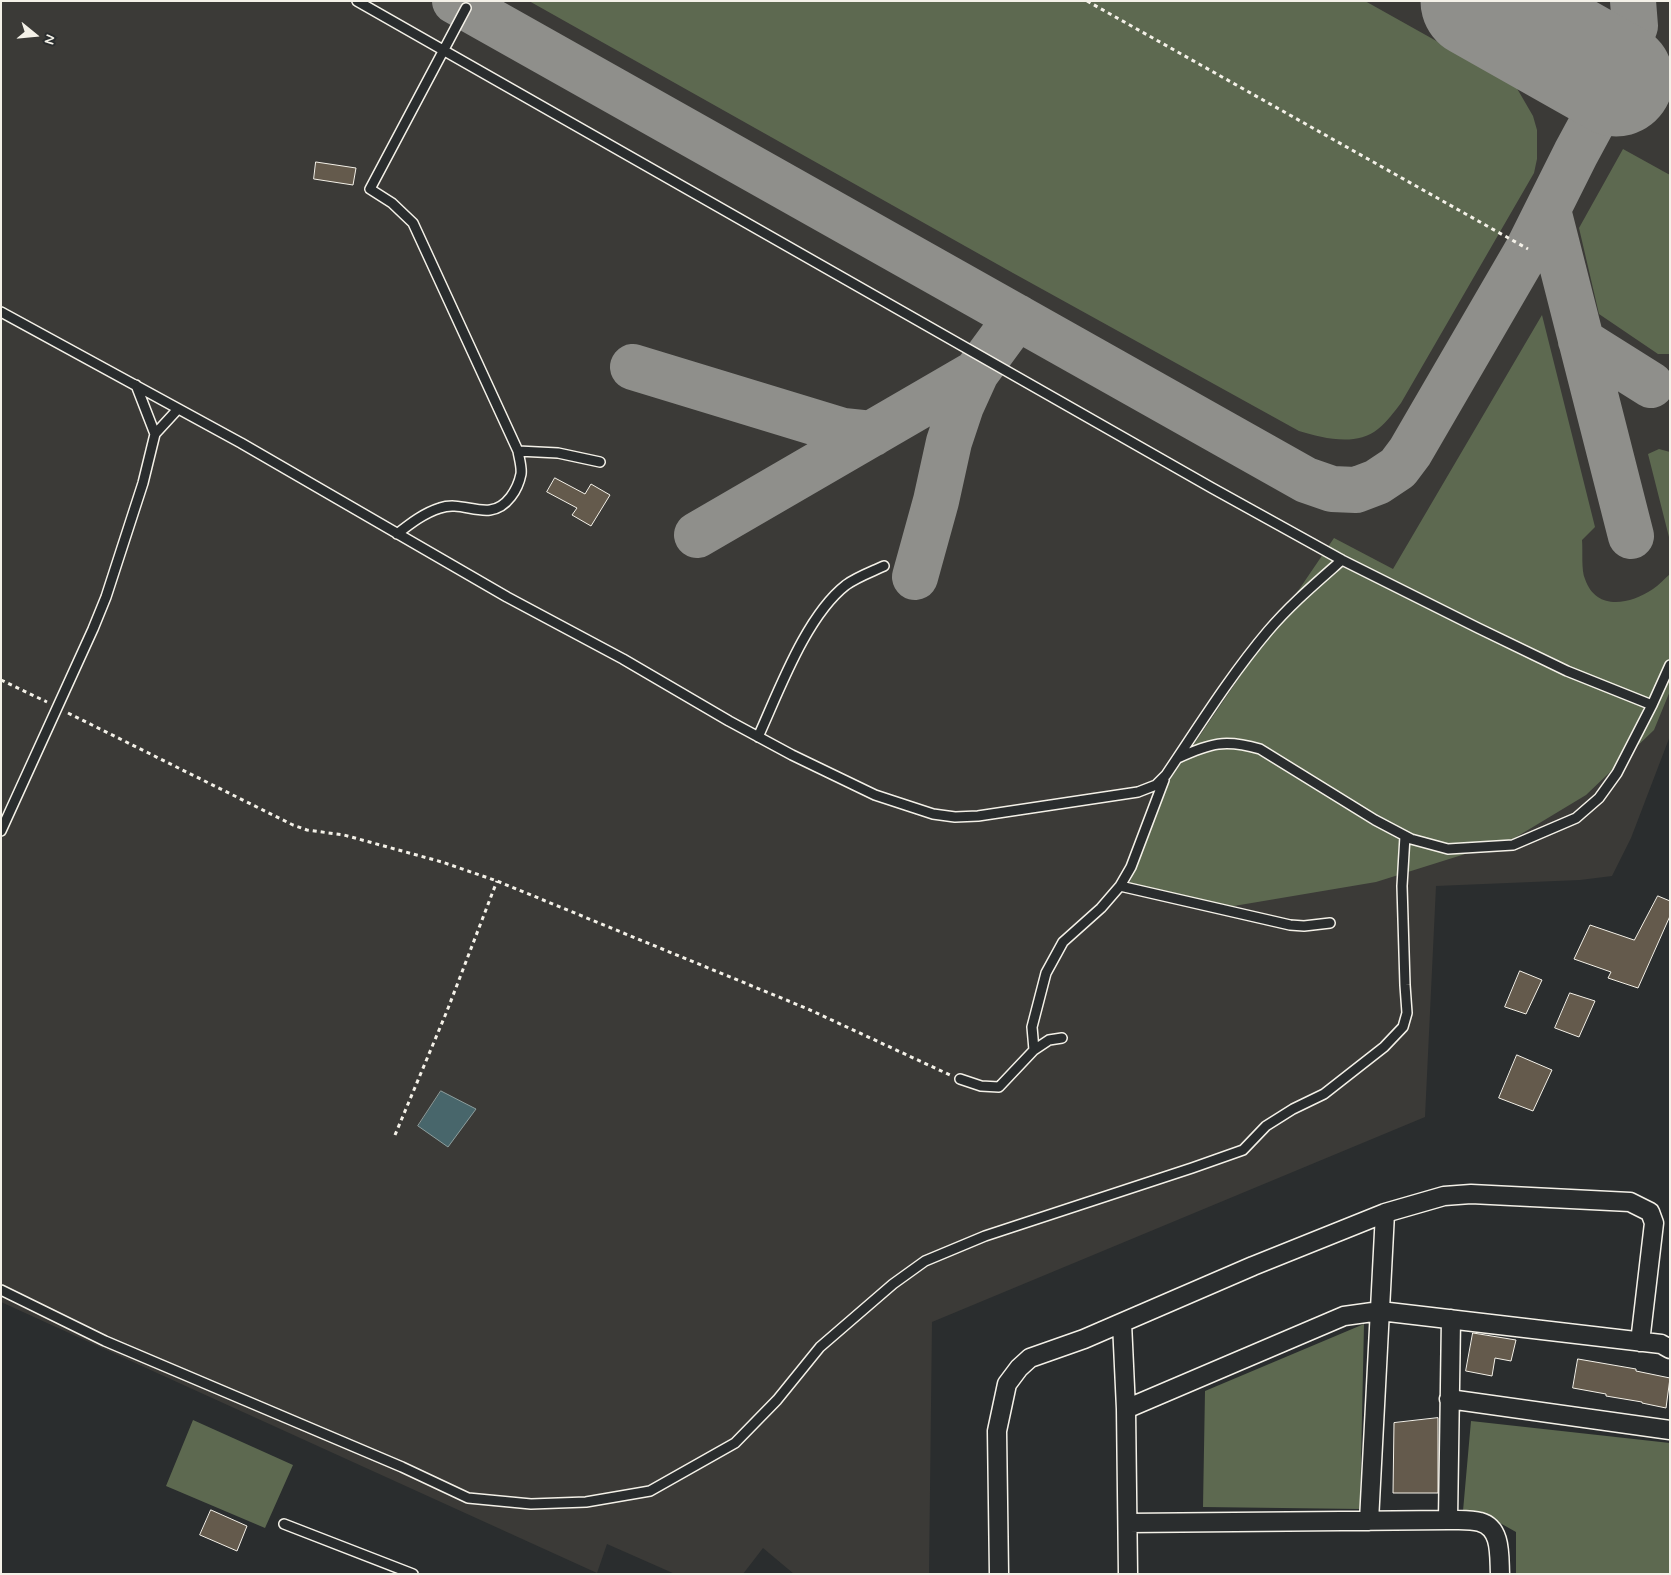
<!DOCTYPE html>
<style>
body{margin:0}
#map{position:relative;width:1671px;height:1575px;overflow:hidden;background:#2a2d2e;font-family:Mynerve,sans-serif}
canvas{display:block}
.frame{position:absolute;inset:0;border:2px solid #f4f1e8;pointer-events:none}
.north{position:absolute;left:10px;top:10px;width:50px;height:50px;-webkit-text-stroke:4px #2a2d2e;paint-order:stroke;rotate:107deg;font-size:14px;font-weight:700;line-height:20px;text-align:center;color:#f4f1e8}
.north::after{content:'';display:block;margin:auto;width:18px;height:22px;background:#f4f1e8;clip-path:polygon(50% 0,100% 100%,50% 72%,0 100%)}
</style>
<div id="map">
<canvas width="1671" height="1575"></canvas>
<div class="frame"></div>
<div class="north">N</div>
</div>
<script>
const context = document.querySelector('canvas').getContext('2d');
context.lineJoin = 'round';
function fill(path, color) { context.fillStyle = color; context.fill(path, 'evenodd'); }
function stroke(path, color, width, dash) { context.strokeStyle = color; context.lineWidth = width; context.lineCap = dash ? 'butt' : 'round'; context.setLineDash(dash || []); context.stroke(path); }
const built = new Path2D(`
 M1,1H1670V736L1631,838L1612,876L1580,880L1436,886L1425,1117L932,1322L929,1574H794L763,1548L743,1574H675L607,1544L597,1573L1,1302Z`);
const green = new Path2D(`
 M529,1H1365L1515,85L1533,116L1537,130V159L1534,173L1401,403C1394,412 1387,422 1378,429C1356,447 1323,438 1299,431L1013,273Z
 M1623,149L1670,175V354H1658L1599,314L1579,228Z
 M1542,315L1595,527L1582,540C1583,551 1581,570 1585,579C1596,611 1629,605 1653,589C1659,585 1664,579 1670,574V691L1654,730L1586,795L1513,839L1376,882L1222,908L1128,887L1169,781L1334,538L1393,569Z
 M1659,449L1670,452V541L1648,454Z
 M1364,1324L1360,1509L1203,1507L1205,1391Z
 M193,1420L293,1465L265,1528L166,1486Z
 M1471,1421L1670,1443V1574H1516V1532L1484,1514L1463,1511Z`);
const water = new Path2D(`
 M441,1091L476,1109L448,1147L418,1126Z`);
const taxiway = new Path2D(`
 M455,1L1306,480L1332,489L1356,490L1377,482L1398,468L1410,452L1528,249L1576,153L1616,79L1635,26L1633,1
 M1548,210L1631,536
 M1581,341L1651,385
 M633,367L843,431L872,434
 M697,535L976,373
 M915,577L936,501L949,442L961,406L976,373L1017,317`);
const runway = new Path2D(`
 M1478,1L1616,79`);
const building = new Path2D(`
 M316,162L356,168L353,185L314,179Z
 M555,478L585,494L591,484L610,495L591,526L572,515L577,508L547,492Z
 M1658,896L1670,901V916L1638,988L1608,978L1611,972L1574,959L1590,925L1634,940Z
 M1520,971L1542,980L1526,1014L1505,1007Z
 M1570,993L1595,1001L1579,1037L1555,1028Z
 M1517,1055L1552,1070L1533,1111L1499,1098Z
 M1473,1333L1516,1340L1511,1361L1495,1358L1492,1376L1466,1371Z
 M1578,1359L1636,1369V1371L1670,1378L1666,1408L1642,1403V1402L1606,1396V1394L1573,1388Z
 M1438,1418V1493H1393L1394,1423Z
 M211,1510L247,1526L237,1551L200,1535Z`);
const path = new Path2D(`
 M1087,1L1528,249
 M1,680L47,702
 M68,713L293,825L307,830L344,835L442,862L497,881L808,1009L950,1075
 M395,1135L447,1011L497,881`);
const service = new Path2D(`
 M357,1L1212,488L1342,560L1478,628L1567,671L1652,705
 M1,312L241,443L507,597L623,659L729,721L792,755L875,795L933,814L955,817L978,816L1138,792L1156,785L1166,775C1199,726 1230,676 1268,631C1290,605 1316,583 1342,560
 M136,385L155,434
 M518,451L558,453L600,462
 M397,534C411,523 424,513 440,508C457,502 474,512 490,510C507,508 518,489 521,474C522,467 519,458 518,451L413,223L392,203L370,189L466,8
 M758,737C779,691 806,616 846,585C857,577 871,572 884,566
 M1178,758C1211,743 1225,739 1260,749L1375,820L1411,839L1448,849L1513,845L1576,818L1599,798L1617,773L1652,705L1670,665
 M1,831L93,629L106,597L143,483L155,434L178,409
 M1120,886L1290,925L1304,926L1330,923
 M1034,1050L1032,1027L1046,973L1063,942L1101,908L1120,886L1131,867L1164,780
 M960,1079L981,1086L999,1087L1034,1050L1049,1040L1062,1038
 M1,1290L105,1341L402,1467L468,1498L531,1504L586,1502L650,1491L735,1443L777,1400L820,1347L893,1284L925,1261L985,1236L1192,1168L1243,1150L1266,1126L1293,1109L1324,1094L1384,1047L1403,1027L1407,1013L1405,985L1402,886L1405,836
 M284,1524L413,1574`);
const minor = new Path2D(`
 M1122,1323L1126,1409L1128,1574
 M1449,1399L1670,1430
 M1126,1409L1344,1316L1380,1311L1661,1344L1670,1349
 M1448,1520L1451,1319
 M1369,1521L1385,1213
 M1128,1523L1448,1520C1458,1520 1471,1519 1480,1522C1502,1528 1499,1556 1500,1574
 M999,1574L997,1431L1007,1384L1019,1368L1030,1358L1084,1339L1253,1266L1385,1213L1444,1196L1471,1194L1630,1202L1650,1212L1654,1223L1640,1342`);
fill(built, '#3b3a37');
fill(green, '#5d6950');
fill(water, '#48666b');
stroke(water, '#8d9e9d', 1);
stroke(taxiway, '#8f8f8b', 46);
stroke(runway, '#8f8f8b', 115);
fill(building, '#645a4c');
stroke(building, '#f4f1e8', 1);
stroke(service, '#f4f1e8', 12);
stroke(minor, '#f4f1e8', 21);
stroke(path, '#f4f1e8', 3, [4, 4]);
stroke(service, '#2a2d2e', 9);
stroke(minor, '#2a2d2e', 18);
</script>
